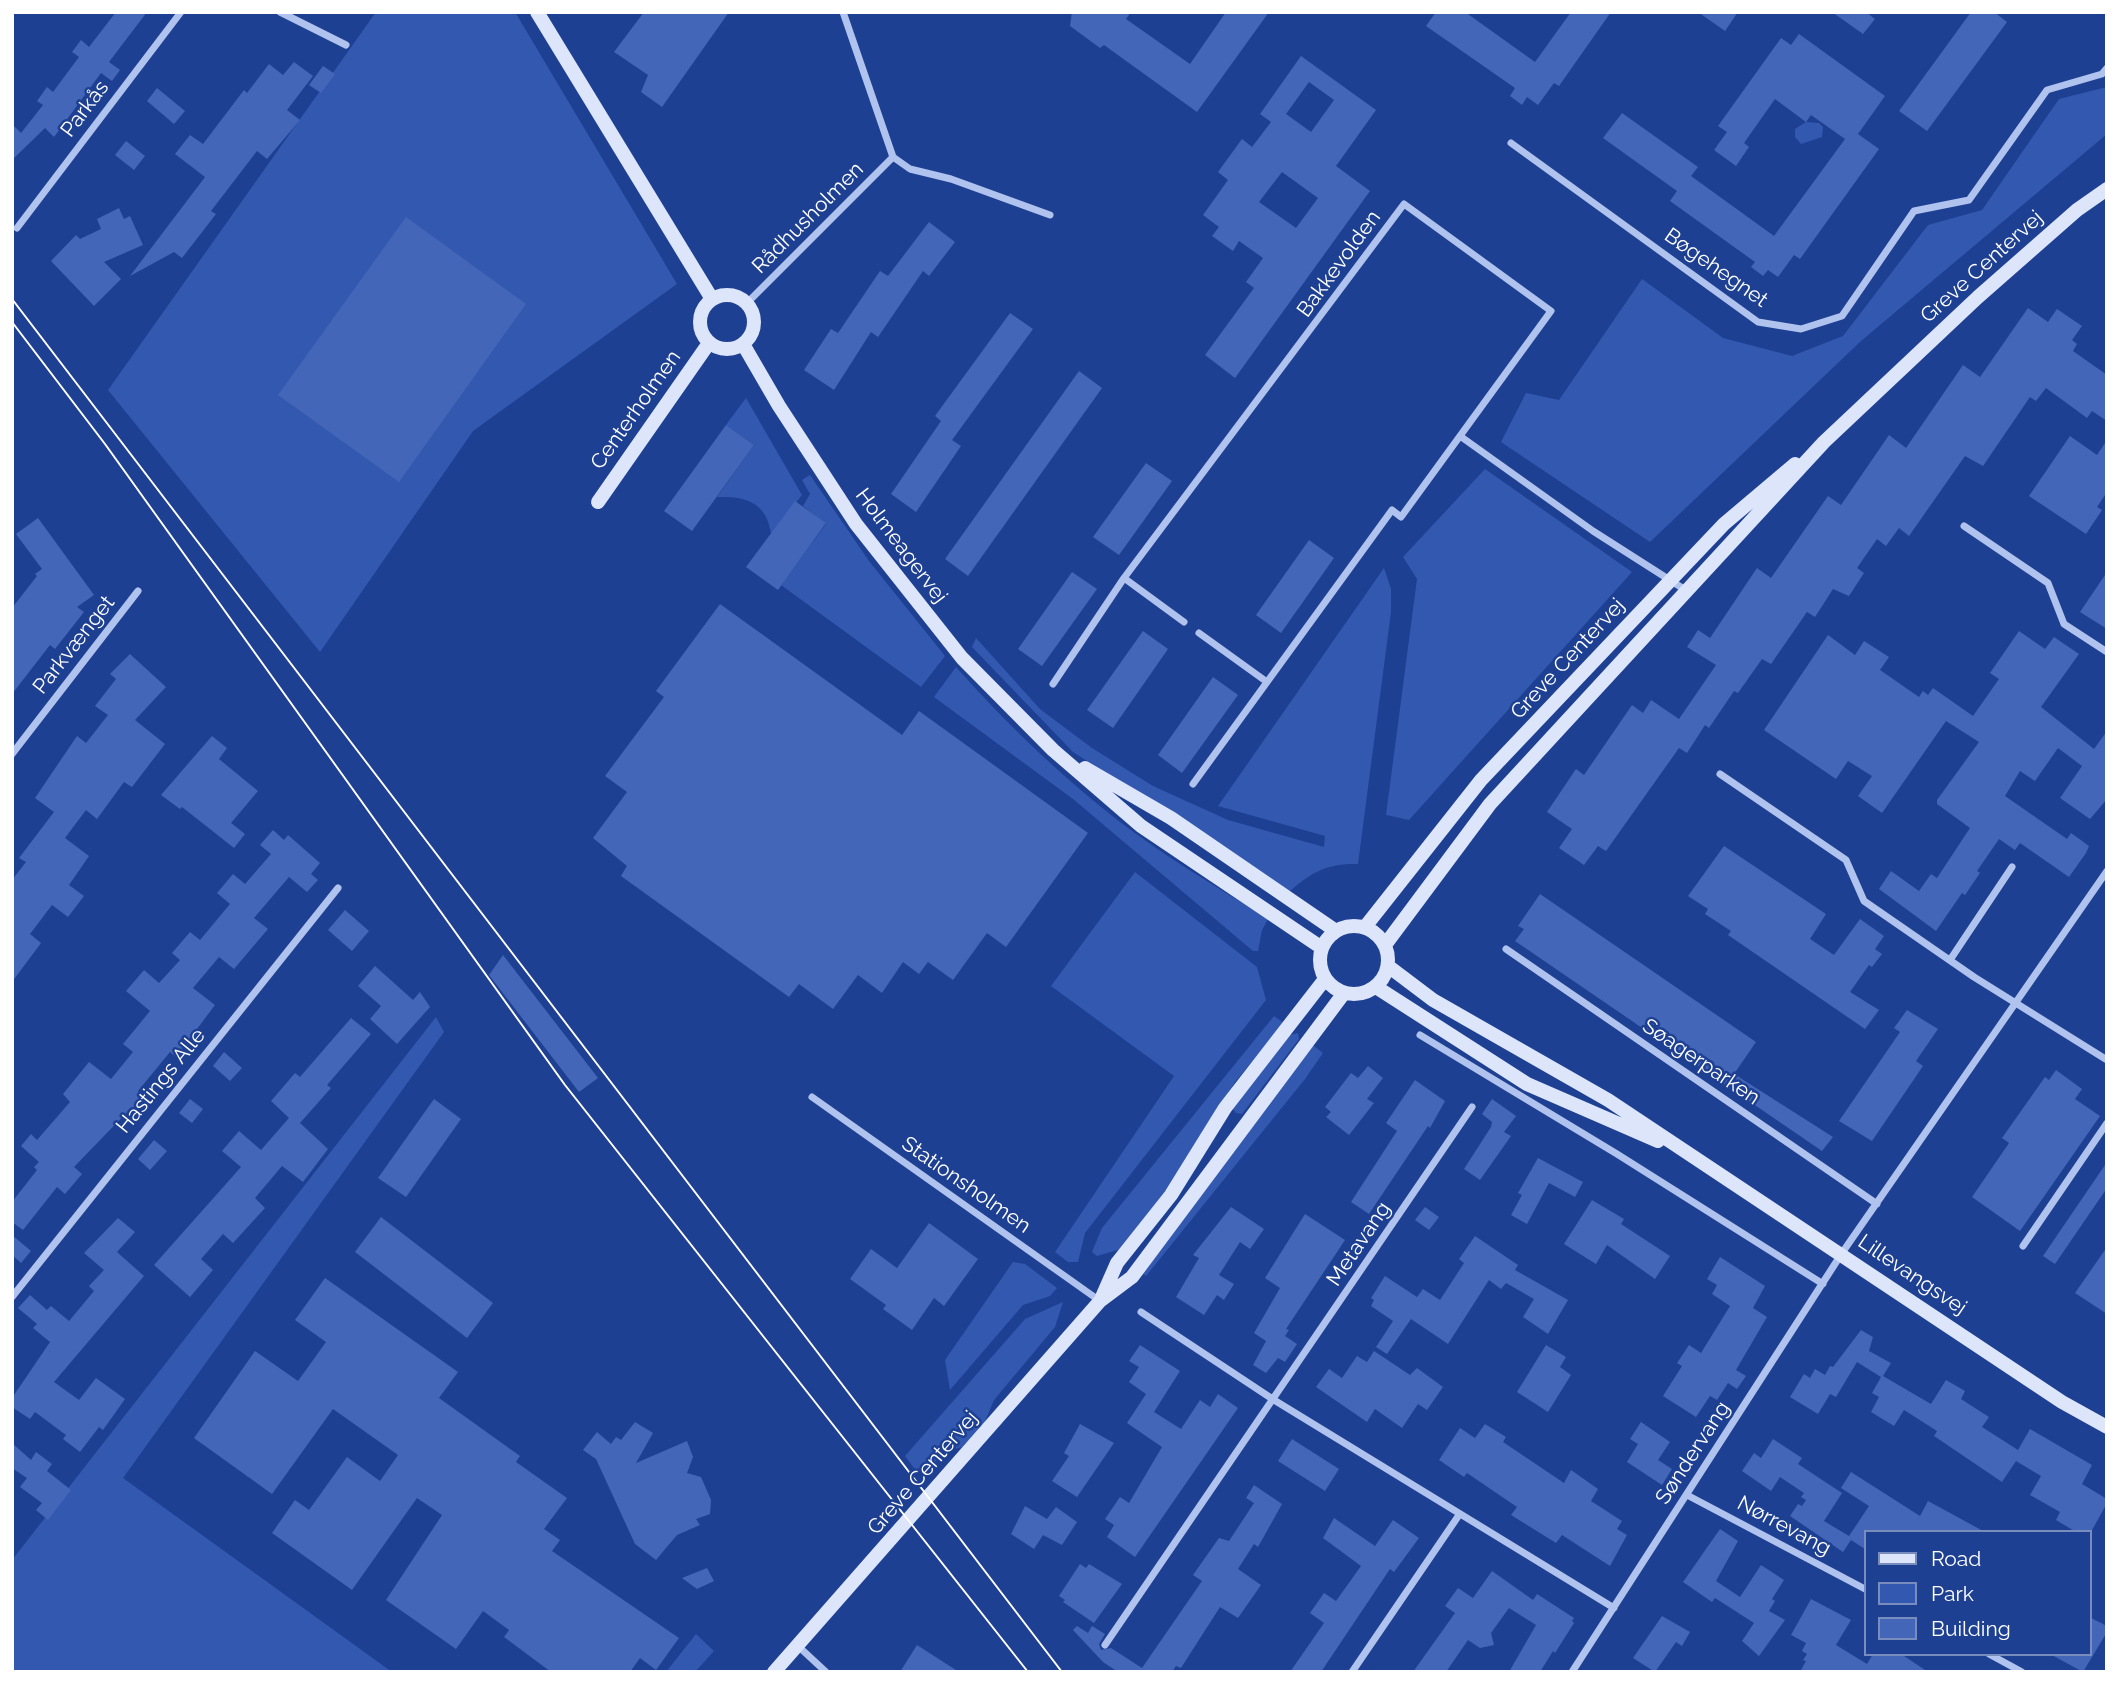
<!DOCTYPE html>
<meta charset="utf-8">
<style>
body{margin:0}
#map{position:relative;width:2119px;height:1684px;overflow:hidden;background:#1e4093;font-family:Raleway,sans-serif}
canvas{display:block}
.frame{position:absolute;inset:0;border:14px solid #fff;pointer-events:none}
.legend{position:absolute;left:1864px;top:1530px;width:228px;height:126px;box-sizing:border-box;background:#1e4093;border:2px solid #788cbe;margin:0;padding:9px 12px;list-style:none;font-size:21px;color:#fff}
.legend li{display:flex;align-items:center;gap:14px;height:35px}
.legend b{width:35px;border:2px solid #788cbe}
</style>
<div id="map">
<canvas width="2119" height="1684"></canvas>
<div class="frame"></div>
<ul class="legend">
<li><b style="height:9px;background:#dde5fa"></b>Road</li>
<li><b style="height:19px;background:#3258b0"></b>Park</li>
<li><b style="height:19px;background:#4366b8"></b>Building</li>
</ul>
</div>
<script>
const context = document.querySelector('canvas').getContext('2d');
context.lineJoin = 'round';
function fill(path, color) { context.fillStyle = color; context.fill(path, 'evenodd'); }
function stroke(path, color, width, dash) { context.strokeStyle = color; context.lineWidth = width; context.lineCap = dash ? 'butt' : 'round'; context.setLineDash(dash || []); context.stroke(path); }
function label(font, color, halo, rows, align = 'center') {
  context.font = font + ' Raleway,sans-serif'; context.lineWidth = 5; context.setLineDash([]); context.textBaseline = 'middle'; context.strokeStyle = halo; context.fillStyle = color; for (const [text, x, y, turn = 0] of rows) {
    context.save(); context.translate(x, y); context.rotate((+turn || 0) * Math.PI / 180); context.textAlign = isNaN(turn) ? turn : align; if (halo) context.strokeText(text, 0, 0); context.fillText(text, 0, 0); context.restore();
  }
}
const green = new Path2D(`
 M376,12H515L677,284L473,431L320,652L108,390Z
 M2107,87V134L1861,341L1650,542L1501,442L1526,393L1559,400L1642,279L1723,338L1792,356L1843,336L1928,225L1982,210L2059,99Z
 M1806,122L1819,123L1823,127L1822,137L1801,144L1795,137V129Z
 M746,398L802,495L771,534C767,502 745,496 717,497L754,445L726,425Z
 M1485,469L1632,572L1409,820L1386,815L1417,579L1403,557Z
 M810,475L869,561L945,656L921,687L781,585L826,524L803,506L810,494L802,480Z
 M1384,568L1391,589V612L1358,864C1328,863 1311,872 1289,892L1073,752L972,647L976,638L1040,709L1092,748L1153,786L1228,820L1324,847L1325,836L1218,806Z
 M956,667C1016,734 1084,799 1159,850C1194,874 1232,896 1268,919L1262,930L1258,951H1253L1073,799L934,697Z
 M1135,872L1257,967L1266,1000L1085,1233L1078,1262H1068L1055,1252L1174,1076L1051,986Z
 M1274,1016L1284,1023L1235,1082L1174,1180L1121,1249L1097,1256L1092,1252L1102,1228Z
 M436,1017L444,1032L123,1478L392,1672H12V1560Z
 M1298,1033L1299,1039L1242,1114L1236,1113L1232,1108L1290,1035Z
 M1310,1043L1323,1053L1305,1079L1146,1276L1142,1273Z
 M1013,1262L1025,1264L1057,1288L1050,1296L1023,1305L950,1390L945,1360Z
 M1063,1302L1055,1327L994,1400L984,1424L962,1447L949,1450L944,1445L935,1454L939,1458L928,1469L917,1472L905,1456L1025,1319Z
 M696,1634L714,1651L695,1672H666Z`);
const building = new Path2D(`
 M116,12H147L109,62L120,70L112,81L101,73L54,137L45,128L12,160V124L21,133L43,105L37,101L47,87L53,92L79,57L72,52L81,40L89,47Z
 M644,12H729L662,107L641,92L648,75L614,52Z
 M1072,12H1131L1126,19L1190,64L1226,12H1269L1197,112L1104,45L1100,48L1070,26Z
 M1436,12H1465L1535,62L1571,12H1611L1559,86L1554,83L1538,105L1527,97L1522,105L1510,96L1515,88L1426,26Z
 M1698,12H1738L1725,31Z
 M1832,12H1866L1875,19L1863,34Z
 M1971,12H1994L2007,22L1927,131L1899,111Z
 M1799,34L1885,96L1858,134L1879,149L1800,259L1794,255L1778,277L1768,270L1763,276L1751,267L1755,262L1670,201L1677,191L1603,138L1622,113L1698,167L1691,176L1774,236L1845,139L1811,115L1806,122L1775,99L1744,143L1749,147L1736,166L1714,150L1727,132L1718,126L1781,38L1791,45Z
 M1301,56L1376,110L1336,166L1370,191L1235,378L1205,355L1254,288L1246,282L1263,258L1239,241L1233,251L1212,236L1219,227L1203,215L1228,180L1218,172L1242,139L1252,147L1271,122L1260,114ZM1309,82L1334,100L1311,132L1286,114ZM1282,172L1318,198L1296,228L1259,202Z
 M294,62L313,76L287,110L300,120L267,159L257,151L211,211L216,214L182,258L174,252L130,276L205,177L175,154L190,135L203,144L244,90L247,93L269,64L283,75Z
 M323,66L335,74L321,93L309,85Z
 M157,88L185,111L174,124L147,101Z
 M126,141L145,156L134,170L115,155Z
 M119,208L124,219L130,216L143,245L104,262L121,279L94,306L51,261L76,235L80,239L101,229L97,219Z
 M406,217L526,304L399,482L278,395Z
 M929,222L955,242L929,276L923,271L878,337L871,332L834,390L804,370L831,329L838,333L880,271L888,276Z
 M2028,308L2048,322L2057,309L2082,326L2072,340L2077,344L2073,351L2107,375V421L2092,411L2087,418L2046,388L2036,401L2030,397L1983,466L1965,456L1909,536L1899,528L1886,546L1877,539L1857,568L1864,573L1849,596L1833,589L1815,617L1807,612L1771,664L1762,659L1738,693L1734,691L1709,728L1705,725L1687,753L1679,748L1606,851L1598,846L1584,865L1559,848L1572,829L1547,812L1576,769L1584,775L1632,705L1643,713L1651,700L1679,719L1716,665L1687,647L1698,630L1710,638L1757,568L1771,578L1828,496L1841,505L1889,435L1906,448L1963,365L1980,377Z
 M1010,313L1033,329L952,440L961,446L916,512L891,494L941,421L935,416Z
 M1079,371L1102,388L968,576L945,559Z
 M726,425L754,445L692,531L664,511Z
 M2070,436L2097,455L2107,440V492L2097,507L2102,510L2086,534L2029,496Z
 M1146,463L1172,481L1119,555L1093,537Z
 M795,501L826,523L778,590L746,567Z
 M38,518L94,595L77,607L84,612L55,649L50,645L12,694V608L37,576L35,574L42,569L16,534Z
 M1309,540L1334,558L1281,633L1256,615Z
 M1072,572L1097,589L1042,666L1018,649Z
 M2107,572V629L2080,612Z
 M720,604L902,735L919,711L1088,833L1006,947L987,933L953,980L928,962L919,974L903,962L882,993L858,975L833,1009L799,984L789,997L621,876L627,866L593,838L627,792L605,776L664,697L656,691Z
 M1143,631L1168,649L1113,728L1087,710Z
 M2019,631L2045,649L2054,637L2079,654L2041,707L2094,749L2107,731V799L2090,819L2060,798L2082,766L2058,748L2035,781L2020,771L2005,796L2067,839L2071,833L2089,846L2086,853L2069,877L2020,843L2015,850L1999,839L1977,871L1980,873L1965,895L1962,893L1936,931L1879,889L1891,871L1919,891L1931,874L1937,878L1970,828L1937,804V800L1979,742L1946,721L1882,813L1858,796L1872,776L1848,761L1836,779L1764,730L1828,635L1855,655L1864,641L1889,657L1880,670L1919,697L1923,691L1928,695L1933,688L1973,716L1999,679L1990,673Z
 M130,654L166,687L135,720L165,744L132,787L124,782L97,819L86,810L65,838L89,856L69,885L84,896L68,917L52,905L30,934L41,943L12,982V880L26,862L19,858L54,812L35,798L77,736L86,743L108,715L95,706L116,679L110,674Z
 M1213,677L1238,695L1182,773L1158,755Z
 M212,736L227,748L219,759L258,791L231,823L245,834L234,848L182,807L180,809L161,795Z
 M273,830L284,840L288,835L320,863L311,874L318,880L307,892L289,877L254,918L268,929L234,969L219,957L193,988L215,1005L176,1057L170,1052L138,1091L145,1097L134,1110L132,1107L74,1167L82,1174L65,1194L57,1187L23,1230L12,1222V1202L37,1170L34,1167L39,1162L21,1146L31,1134L37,1140L70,1102L63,1094L89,1062L111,1079L133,1052L123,1044L150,1011L126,991L144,970L159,983L180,960L172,953L190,932L200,940L230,904L217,893L233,874L245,884L271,854L260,845Z
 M1724,846L1826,914L1810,939L1834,955L1860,919L1884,936L1875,949L1882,954L1872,967L1869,965L1850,992L1879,1010L1865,1029L1728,935L1731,931L1705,914L1708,909L1688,896Z
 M1540,894L1756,1042L1734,1074L1833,1137L1822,1151L1515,941L1524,929L1518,926Z
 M345,910L369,931L352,951L328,930Z
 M503,955L598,1078L579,1092L489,975Z
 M375,966L413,1000L420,992L430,1007L397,1044L370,1019L381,1006L358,986Z
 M1907,1010L1938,1029L1916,1061L1923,1066L1872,1141L1839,1121L1900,1032L1894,1028Z
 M351,1018L371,1034L327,1085L331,1088L300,1123L328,1149L303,1182L282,1166L255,1198L265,1208L233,1243L223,1234L201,1259L213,1270L190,1297L154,1265L241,1167L222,1151L239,1131L261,1150L289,1118L271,1101L295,1073L300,1077Z
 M224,1052L242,1068L230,1081L213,1066Z
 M1368,1066L1383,1078L1367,1099L1374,1103L1349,1135L1326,1117L1331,1112L1325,1107L1351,1073L1358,1078Z
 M2056,1070L2082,1089L2075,1099L2100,1116L2020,1231L1972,1197L2009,1143L2002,1138L2045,1077L2049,1080Z
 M1415,1080L1445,1101L1430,1128L1428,1126L1369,1214L1351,1202L1397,1131L1386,1123Z
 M190,1099L203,1109L192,1123L179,1113Z
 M434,1099L461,1119L406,1197L378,1178Z
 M1492,1099L1516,1116L1504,1132L1511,1136L1480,1180L1464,1169L1491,1127L1492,1122L1482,1114Z
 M154,1140L167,1151L150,1170L138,1159Z
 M1538,1158L1583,1182L1575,1197L1549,1183L1527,1224L1511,1215L1522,1195L1518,1193Z
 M2107,1162V1188L2055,1264L2043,1256Z
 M1592,1200L1624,1219L1621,1224L1670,1256L1655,1279L1607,1245L1596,1264L1564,1244Z
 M1231,1207L1264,1229L1250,1249L1240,1242L1219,1275L1234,1284L1224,1300L1217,1295L1204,1315L1176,1297L1199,1258L1193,1255Z
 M1425,1207L1439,1217L1429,1230L1415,1220Z
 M1305,1214L1345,1240L1286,1329L1289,1330L1285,1336L1297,1344L1285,1362L1278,1358L1266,1373L1253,1365L1266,1341L1254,1333L1280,1288L1265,1278Z
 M381,1217L493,1303L467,1338L355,1252Z
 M118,1218L135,1232L117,1252L144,1276L54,1382L79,1400L96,1378L125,1399L103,1430L99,1427L80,1452L63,1439L66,1435L35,1412L30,1419L12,1407V1398L50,1342L33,1328L37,1324L18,1308L30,1295L47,1310L51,1306L69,1321L94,1291L89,1286L104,1270L84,1253Z
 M929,1223L978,1259L944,1306L934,1298L912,1330L883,1309L886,1305L850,1279L871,1249L897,1268Z
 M12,1235L31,1251L21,1263L12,1255Z
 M1475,1236L1518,1265L1515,1270L1568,1300L1548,1334L1523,1317L1534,1299L1506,1283L1501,1289L1489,1280L1448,1344L1411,1319L1387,1354L1376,1347L1393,1321L1371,1306L1374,1300L1371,1298L1385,1276L1417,1297L1423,1289L1440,1300L1464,1263L1459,1259Z
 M2107,1247V1314L2075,1293Z
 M1720,1257L1765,1286L1753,1308L1767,1317L1736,1370L1746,1376L1737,1389L1728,1383L1717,1400L1710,1396L1696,1417L1663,1396L1682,1366L1677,1363L1689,1345L1701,1353L1730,1306L1712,1294L1717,1285L1707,1279Z
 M325,1278L458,1372L439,1398L520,1456L516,1462L567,1498L544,1529L560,1540L552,1551L679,1638L656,1670L640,1658L630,1672H551L504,1637L509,1630L483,1611L456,1649L386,1600L442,1515L417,1498L352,1590L272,1533L295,1500L309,1510L347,1457L380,1481L398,1455L333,1409L272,1494L194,1438L255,1351L298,1381L326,1342L295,1320Z
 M1861,1330L1873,1337L1869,1351L1891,1363L1883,1376L1931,1404L1946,1380L1965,1391L1961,1399L1989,1417L1982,1427L2018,1450L2030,1429L2092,1465L2082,1484L2107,1499V1503L2091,1532H2076L2056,1520L2060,1512L2030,1495L2041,1476L2016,1461L2002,1482L1934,1436L1937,1431L1904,1410L1894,1426L1871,1412L1879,1397L1872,1393L1881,1377L1857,1362L1836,1397L1830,1394L1818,1414L1790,1397L1804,1374L1810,1378L1815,1369L1825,1375L1830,1366L1833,1367Z
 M1140,1345L1180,1371L1154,1412L1181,1429L1200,1400L1210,1407L1218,1394L1238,1408L1135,1557L1107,1537L1114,1525L1105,1519L1120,1497L1129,1503L1162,1447L1127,1423L1146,1394L1129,1382L1139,1367L1129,1361Z
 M1546,1345L1566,1357L1560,1367L1571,1375L1548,1412L1517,1392Z
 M1374,1351L1410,1375L1417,1368L1443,1387L1427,1410L1418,1404L1402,1428L1375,1409L1367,1422L1316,1387L1329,1369L1342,1378L1357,1356L1367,1362Z
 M635,1422L653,1433L636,1463L687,1441L693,1457L687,1473L701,1477L711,1500L710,1514L696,1519L700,1525L677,1535L656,1560L635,1544L596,1459L583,1450L597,1432L611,1444L616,1437L621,1440Z
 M1641,1422L1670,1442L1658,1460L1672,1469L1662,1485L1627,1462L1638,1444L1630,1439Z
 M1080,1424L1114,1443L1077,1497L1052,1481L1069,1456L1064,1453Z
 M1485,1424L1506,1437L1503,1442L1564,1483L1571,1470L1598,1489L1591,1501L1622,1521L1617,1529L1627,1535L1610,1566L1562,1535L1556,1543L1511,1515L1517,1507L1467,1473L1464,1477L1439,1460L1460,1428L1475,1438Z
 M1292,1439L1339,1469L1325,1491L1278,1461Z
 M1773,1439L1802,1458L1798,1464L1842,1493L1824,1521L1849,1536L1869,1506L1841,1488L1851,1472L1920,1516L1928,1501L1985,1532H1865V1549L1851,1540L1843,1552L1790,1516L1798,1504L1802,1506L1806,1500L1801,1497L1804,1493L1780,1477L1771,1491L1742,1471L1754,1453L1761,1458Z
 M12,1443L31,1460L36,1452L52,1464L47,1471L71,1490L48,1520L36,1510L42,1503L20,1487L27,1478L12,1468Z
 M1254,1485L1282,1504L1258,1547L1254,1544L1238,1569L1261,1585L1238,1618L1220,1607L1181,1668L1176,1666L1172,1672H1118L1103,1662L1073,1630L1077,1626L1088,1633L1092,1626L1105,1634L1099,1644L1101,1650L1111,1648L1142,1668L1202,1581L1193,1575L1219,1538L1229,1541L1254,1503L1246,1498Z
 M1025,1506L1047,1519L1056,1507L1077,1522L1062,1545L1043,1535L1034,1549L1011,1534Z
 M1334,1518L1375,1546L1393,1520L1419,1538L1394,1572L1390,1569L1321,1672H1290L1324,1623L1310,1613L1324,1593L1336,1601L1361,1566L1323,1538Z
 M1720,1529L1738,1541L1716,1581L1740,1597L1761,1565L1784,1580L1772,1599L1775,1601L1769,1611L1785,1620L1759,1656L1742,1641L1754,1623L1715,1598L1712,1602L1683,1582Z
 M1080,1564L1086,1568L1089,1564L1122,1584L1094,1623L1063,1602L1065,1600L1059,1596Z
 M707,1568L714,1581L697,1589L682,1578Z
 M1492,1571L1533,1600L1537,1594L1574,1618L1572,1621L1574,1623L1555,1653L1553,1651L1540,1672H1509L1536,1625L1509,1608L1491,1633L1494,1645L1480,1648L1468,1640L1446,1672H1413L1455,1613L1445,1606L1458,1588L1473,1598Z
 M1811,1599L1851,1620L1836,1645L1867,1664L1873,1654H1901L1928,1672H1800L1806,1661L1803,1660L1807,1654L1802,1651L1806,1643L1791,1635Z
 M1662,1616L1690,1632L1682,1646L1676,1642L1655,1672L1633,1658Z
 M2089,1617L2107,1626V1632L2083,1672L2050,1654H2089Z
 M917,1645L959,1672H900Z`);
const street = new Path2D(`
 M280,12L346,45
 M843,12L893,157L910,169L951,179L1050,215
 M1511,143L1758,322L1801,329L1842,316L1914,211L1969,200L2047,90L2102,74L2107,68
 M17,228L181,12
 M747,303L893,157
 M1460,436L1593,531L1687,591
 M1964,526L2048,583L2064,624L2107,652
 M1124,578L1184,622
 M1199,633L1267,682
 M1053,684L1124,578L1404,204L1551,311L1401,517L1392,510L1193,784
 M12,754L138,591
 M1720,774L1846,860L1864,901L1974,977L2107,1060
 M1506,949L1877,1204
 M1950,960L2012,867
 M1420,1035L1617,1154L1823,1284
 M812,1097L1100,1301
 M2023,1246L2107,1123
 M12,1297L338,888
 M1141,1312L1274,1400L1614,1608
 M1687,1495L1865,1589
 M1105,1645L1472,1107
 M798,1646L826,1672
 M1989,1654L2022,1672
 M1352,1672L1459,1515
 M1572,1672L1842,1253L2107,871`);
const secondary = new Path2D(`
 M537,12L712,299
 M700 322a27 27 0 1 1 54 0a27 27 0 1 1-54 0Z
 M743,344L779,406L856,524L962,658L1053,750L1141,826L1322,948
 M598,502L709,343
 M1085,768L1171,818L1336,931
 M1320 960a34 34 0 1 1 68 0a34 34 0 1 1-68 0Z
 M1365,927L1481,780L1724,524L1795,464
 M1385,945L1490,804L1824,442L1978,297L2077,210L2107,189
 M1388,966L1433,1000L1608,1100L2062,1402L2107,1427
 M1376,987L1527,1084L1658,1141
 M1102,1297L1117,1263L1171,1195L1225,1108L1325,979
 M774,1672L1100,1301L1132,1277L1344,993`);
const tram = new Path2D(`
 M12,299L1062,1672
 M12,322L105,444L565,1085L1028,1672`);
const streetNames = [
 ["Parkås",85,109,-53],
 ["Rådhusholmen",808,218,-45],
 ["Bakkevolden",1339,264,-54],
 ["Greve Centervej",1982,267,-42],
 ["Bøgehegnet",1716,268,35],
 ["Centerholmen",636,410,-55],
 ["Holmeagervej",901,546,53],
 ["Parkvænget",74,645,-52],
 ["Greve Centervej",1568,659,-47],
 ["Søagerparken",1701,1062,34],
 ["Hastings Alle",161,1081,-51],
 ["Stationsholmen",966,1185,35],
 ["Metavang",1359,1244,-56],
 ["Lillevangsvej",1912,1275,34],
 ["Søndervang",1693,1453,-57],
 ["Greve Centervej",923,1473,-49],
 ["Nørrevang",1784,1526,28]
];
fill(green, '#3258b0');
fill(building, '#4366b8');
stroke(street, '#b0c3ee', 7);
stroke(secondary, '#dde5fa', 14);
stroke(tram, '#fff', 2);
label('21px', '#fff', '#1e4093', streetNames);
</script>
